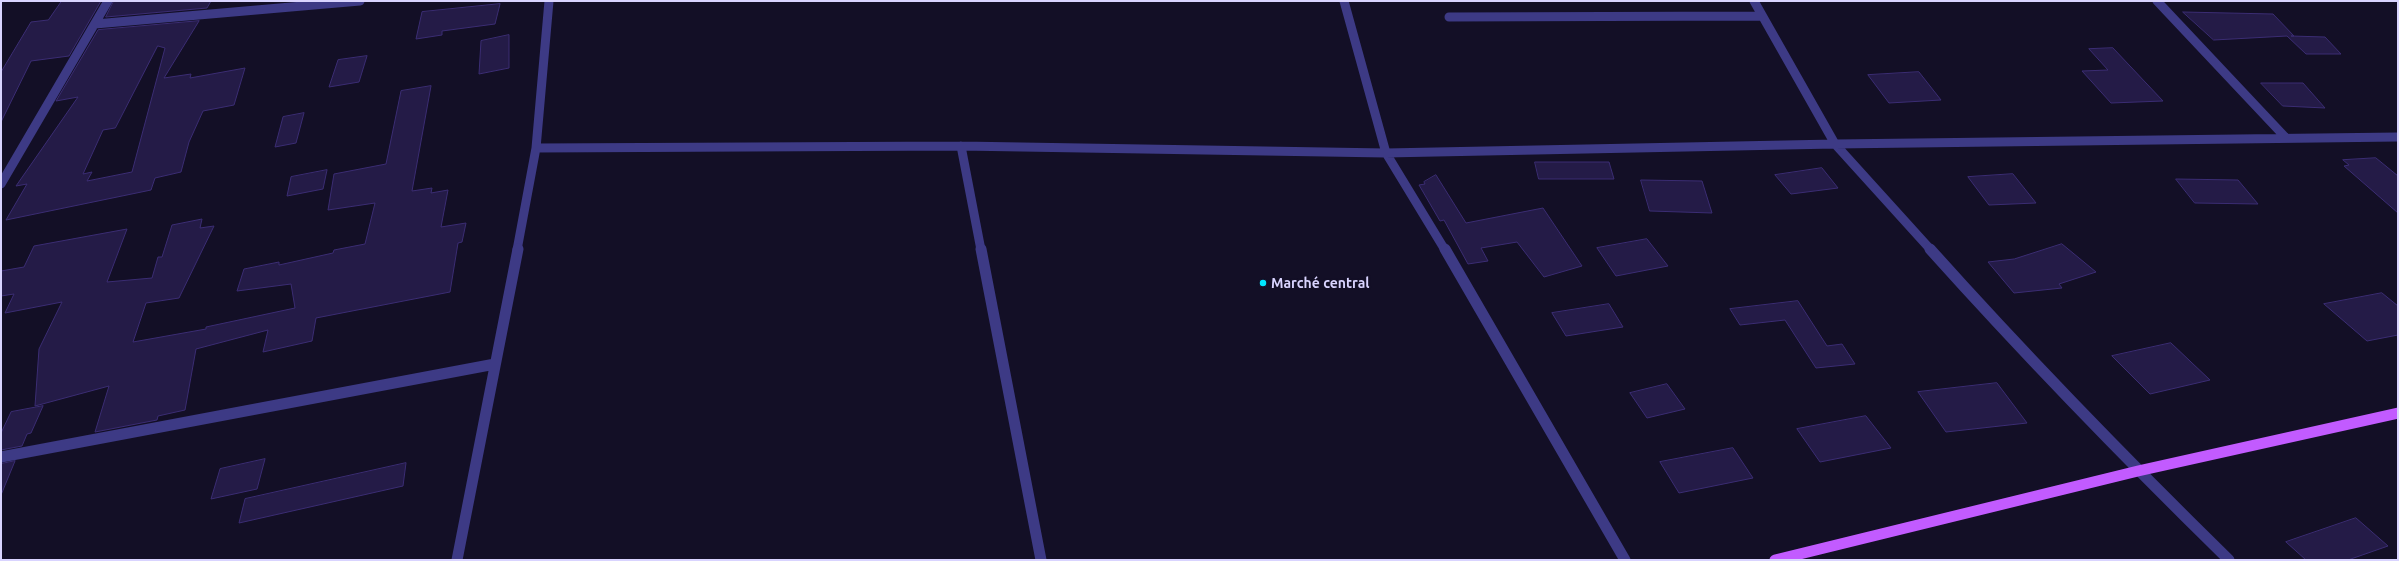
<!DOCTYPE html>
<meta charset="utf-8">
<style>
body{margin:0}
#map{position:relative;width:2399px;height:561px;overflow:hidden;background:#130f26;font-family:Ubuntu,sans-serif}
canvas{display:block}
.frame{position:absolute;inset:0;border:2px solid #d9d4ff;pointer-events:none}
</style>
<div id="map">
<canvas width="2399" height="561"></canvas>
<div class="frame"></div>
</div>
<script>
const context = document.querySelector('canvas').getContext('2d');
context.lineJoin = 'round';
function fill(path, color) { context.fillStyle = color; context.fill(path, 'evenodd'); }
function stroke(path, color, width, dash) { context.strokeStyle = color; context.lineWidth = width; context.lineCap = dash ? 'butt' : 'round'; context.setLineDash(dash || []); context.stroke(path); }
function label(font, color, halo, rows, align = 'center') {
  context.font = font + ' Ubuntu,sans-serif'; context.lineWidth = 4; context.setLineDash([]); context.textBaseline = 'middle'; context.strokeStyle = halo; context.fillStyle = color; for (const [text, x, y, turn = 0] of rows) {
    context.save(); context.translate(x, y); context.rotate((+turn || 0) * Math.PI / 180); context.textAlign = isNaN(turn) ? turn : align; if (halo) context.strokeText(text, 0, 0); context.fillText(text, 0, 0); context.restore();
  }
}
const building = new Path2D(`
 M62,1H101L69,56L31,61L1,122V72L31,22L48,20Z
 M114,1H211L207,8L106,17Z
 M500,4L495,24L442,31V35L416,39L422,12Z
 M2183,12L2273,14L2294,36H2291L2325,37L2341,54H2306L2287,36L2214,40Z
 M199,21L164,78L191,74L190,78L245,68L234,105L203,111L189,142L181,172L155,178L151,190L6,220L27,184L16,186L78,97L56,101L98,30ZM158,46L165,48L132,172L87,181L92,172L83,174L103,130L115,128Z
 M509,35V68L479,74L481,41Z
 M2113,48L2163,101L2111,103L2082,71L2108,70L2089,49Z
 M367,56L359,82L329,87L338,60Z
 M1919,72L1941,100L1889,103L1868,75Z
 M2261,83H2303L2325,108L2283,106Z
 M431,86L412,191L432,188L431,193L448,190L441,227L466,223L462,242L458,243L450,292L316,318L312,341L263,352L268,330L196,349L185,410L158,416L157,420L95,432L109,386L35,406L39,349L62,302L5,313L14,294L1,296V271L24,267L34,246L127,229L107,282L152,278L158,257H162L172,225L202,219L200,228L214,226L179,298L146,303L133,342L206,329V327L295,308L291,284L237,291L244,269L279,262V265L333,253L334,250L365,244L375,203L328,210L334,174L386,164L401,91Z
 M304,113L296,143L275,147L283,117Z
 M2376,158L2398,176V213L2344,166L2349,165L2343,160Z
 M1535,162H1609L1614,179H1539Z
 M1822,168L1838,188L1791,194L1775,175Z
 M327,170L323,189L287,196L291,177Z
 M2013,174L2036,203L1989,205L1968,177Z
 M1436,175L1466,223L1543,208L1582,266L1544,277L1517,242L1481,248L1488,261L1468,264L1444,220L1440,221L1419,185L1425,184L1424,182Z
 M2176,179L2238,180L2258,204L2195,203Z
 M1641,180L1702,181L1712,213L1650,211Z
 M1647,239L1668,266L1616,276L1597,248Z
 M2062,244L2096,272L2059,284L2062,288L2014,293L1988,262L2014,259Z
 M2382,293L2398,306V335L2367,341L2324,304Z
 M1798,301L1827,346L1842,344L1855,364L1816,368L1785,320L1740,325L1730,309Z
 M1609,304L1623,327L1566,336L1552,313Z
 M2171,343L2210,380L2150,394L2112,356Z
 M1997,383L2027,423L1946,432L1918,392Z
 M1667,384L1685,409L1647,418L1630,393Z
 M43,406L31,433L27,434L22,446L1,450V433L11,412Z
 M1866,416L1891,448L1820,462L1797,429Z
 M1733,448L1753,478L1679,493L1660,462Z
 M265,459L257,489L211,499L220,469Z
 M15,461L1,495V464Z
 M406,463L403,486L239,523L245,499Z
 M2356,518L2388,546L2348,560H2306L2286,542Z`);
const minorFar1 = new Path2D(`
 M1344,1L1386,153L1445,250
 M1754,1L1835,144L1931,250
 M2157,1L2286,138
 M1449,17L1761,16
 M95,24L360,1
 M961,146L981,250
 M536,148L549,1
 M1,184L108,1
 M517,250L536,148L961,146L1386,153L1835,144L2398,137`);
const minor = new Path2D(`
 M981,249L1041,560
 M1445,249L1625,560
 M1930,249C2026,356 2126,459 2229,560
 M1,457L495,364
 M457,560L518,249`);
const primary = new Path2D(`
 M1775,560L2138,471L2398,413`);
const markers = [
 [1263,283,4,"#00e5ff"]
];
const poiNames = [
 ["Marché central",1271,283]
];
fill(building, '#241b47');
stroke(building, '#3b2d73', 1);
stroke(minorFar1, '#3d3a85', 9);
stroke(minor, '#3d3a85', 11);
stroke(primary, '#c25bff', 11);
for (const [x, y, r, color] of markers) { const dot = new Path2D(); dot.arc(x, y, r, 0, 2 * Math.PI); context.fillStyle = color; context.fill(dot); stroke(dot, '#130f26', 1.5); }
label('bold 14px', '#d9d4ff', '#130f26', poiNames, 'left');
</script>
